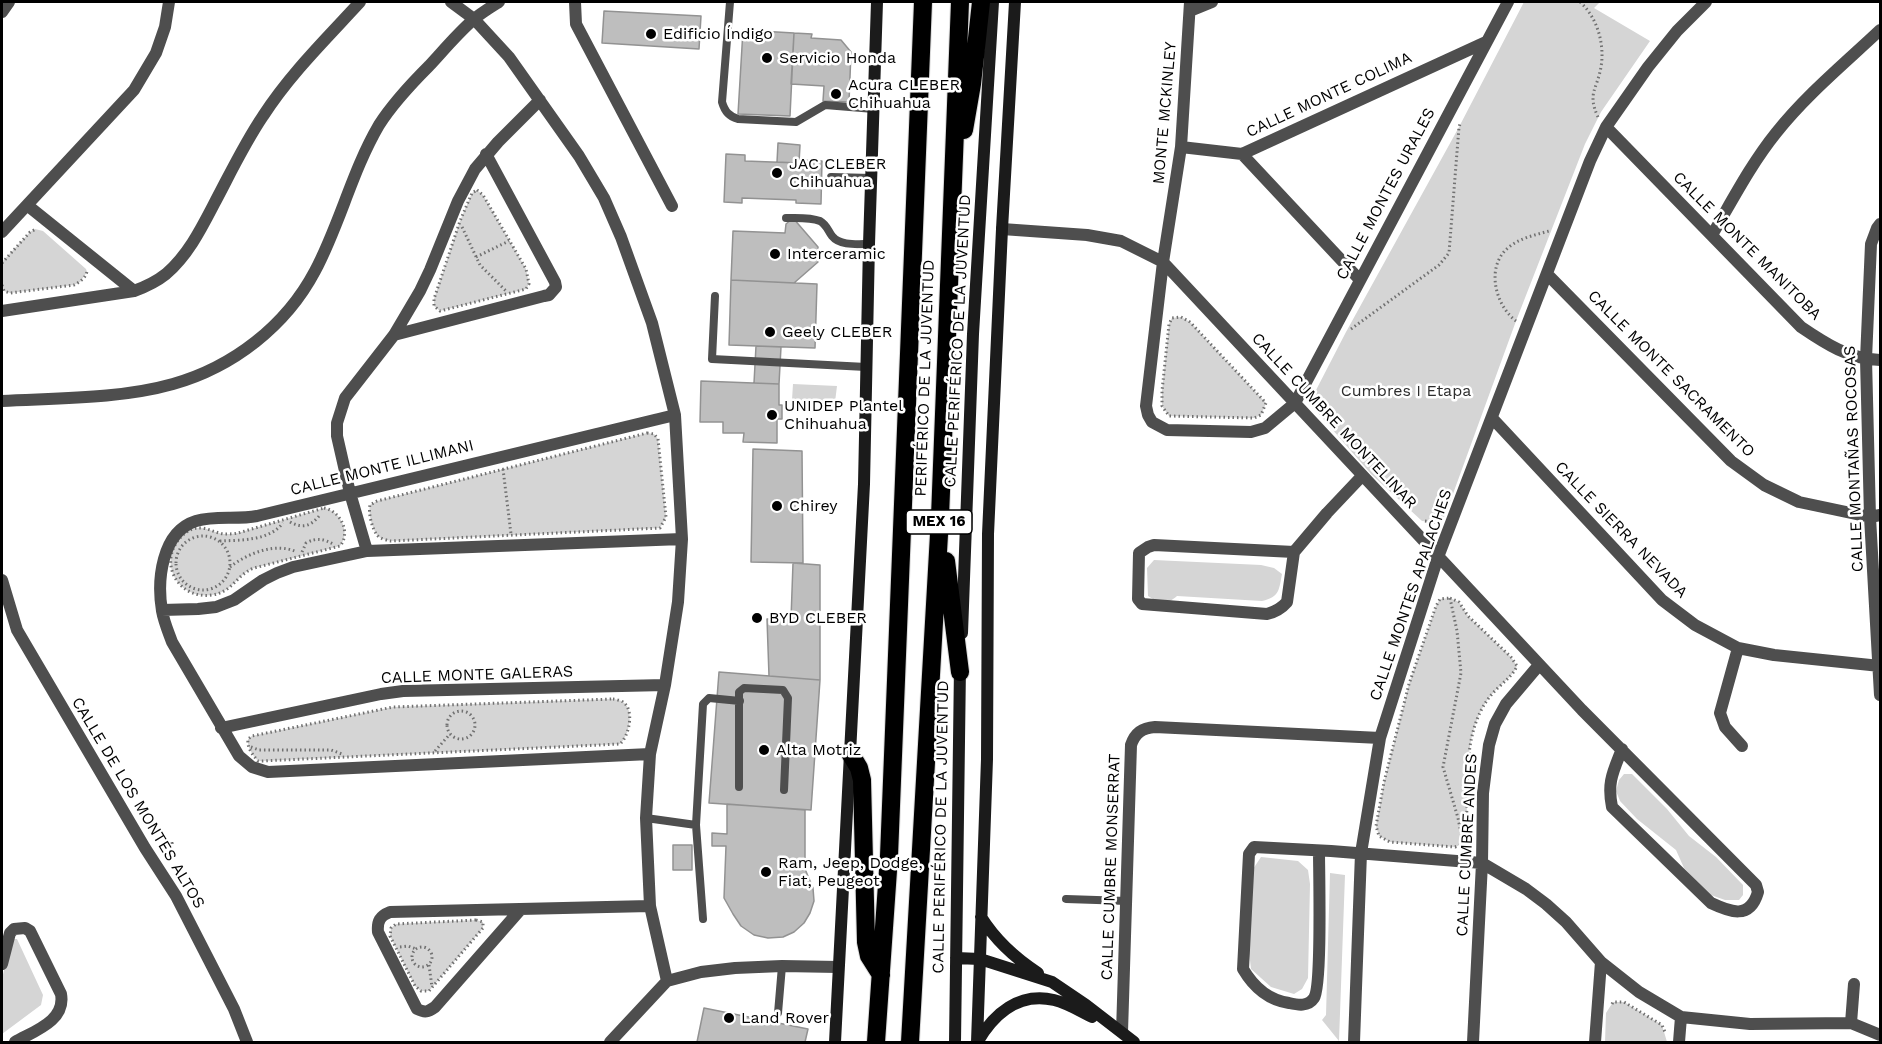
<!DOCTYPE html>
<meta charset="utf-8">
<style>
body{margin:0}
#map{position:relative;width:1882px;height:1044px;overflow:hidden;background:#fff;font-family:"Work Sans",sans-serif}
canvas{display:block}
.frame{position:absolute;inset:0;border:3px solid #000;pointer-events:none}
</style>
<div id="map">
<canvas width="1882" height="1044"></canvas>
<div class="frame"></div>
</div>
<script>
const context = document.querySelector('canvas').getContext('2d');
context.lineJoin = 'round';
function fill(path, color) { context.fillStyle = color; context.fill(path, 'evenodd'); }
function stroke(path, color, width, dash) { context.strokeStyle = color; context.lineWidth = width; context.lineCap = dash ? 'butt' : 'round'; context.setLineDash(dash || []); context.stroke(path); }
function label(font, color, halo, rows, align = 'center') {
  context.font = font + ' "Work Sans",sans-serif'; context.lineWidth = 5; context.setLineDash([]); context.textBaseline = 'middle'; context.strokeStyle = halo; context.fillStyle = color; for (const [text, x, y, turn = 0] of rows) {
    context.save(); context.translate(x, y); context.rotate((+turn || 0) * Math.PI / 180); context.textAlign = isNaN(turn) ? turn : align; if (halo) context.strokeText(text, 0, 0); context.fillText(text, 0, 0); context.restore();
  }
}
const green = new Path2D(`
 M1524,2H1600L1594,8L1650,41L1601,112L1585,144L1516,321L1446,513L1441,523L1422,521L1371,474L1312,406L1314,394L1346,332L1459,127Z
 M477,190L483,195L526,269L529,284L526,289L440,311L434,306V299L460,221L472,193Z
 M35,229L43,231L86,269L87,272L80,282L74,285L10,293L4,291L2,285V262L30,232Z
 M1181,317L1190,322L1266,403L1261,415L1254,418L1169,416L1162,406V391L1169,324L1172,318Z
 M793,384L837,386L835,402L792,400Z
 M647,433L654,434L658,439L666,517L660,528L391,541C387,540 380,539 377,535C372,528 368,513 370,505L377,501Z
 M324,508C341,511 351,533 340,546L254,568C236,575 233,592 212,595C178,600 157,562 181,537C184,534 188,530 193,529C204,525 214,533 224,534C229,534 234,534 238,533Z
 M1154,560L1261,565L1274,568L1282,574C1279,589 1280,597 1262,601L1177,596C1165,606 1161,604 1148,596L1147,568Z
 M1450,598L1459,602L1468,616L1511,657L1517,666C1513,675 1506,680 1499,687C1490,695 1483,705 1478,717C1461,758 1472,802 1463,844L1455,847L1390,842L1379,836L1376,826L1384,782L1409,684L1436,606L1440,599Z
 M613,699C615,699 622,701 623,702C635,710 629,736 620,744L262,761H258C252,754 247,748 248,739L252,736L393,707Z
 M1624,774H1632L1667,809L1689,836L1716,857L1743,885V895L1739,900H1725L1708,894L1684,868L1676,850L1637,819L1620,801L1616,791L1619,780Z
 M1261,857L1298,861L1308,870L1310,884L1308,978L1302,989L1294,994L1271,987L1251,969L1249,952L1253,869Z
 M1330,873L1345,875L1339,1041L1322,1020L1326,1015Z
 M476,920L483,922V928L429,991H421L415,986L390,936L391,928L396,924Z
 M11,939H17L43,995L41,1005L2,1034V979Z
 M1613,1002H1624L1662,1025L1667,1042H1605L1606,1013Z`);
const building = new Path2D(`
 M604,11L701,16L699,49L602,43Z
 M743,30L794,33L790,116L738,114Z
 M794,33L812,34L811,38L841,40L851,52L849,102L823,101L824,86L791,84Z
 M778,143L800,145L799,163L777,162Z
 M726,154L745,155V161L799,163V160L822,161L821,204L796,203V200L742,198V203L724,202Z
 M793,218L818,247V262L794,283L731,280L733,231L785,233L786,224Z
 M731,280L817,284L815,348L729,345Z
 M756,346L781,347L779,384L754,383Z
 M701,381L779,384V405H782V419H777V443L743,442L744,433H723V422H700Z
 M753,449L802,451L803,563L751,562Z
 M793,563L820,565V680L769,676L767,619H791Z
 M719,672L820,680L811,810L709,803Z
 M727,804L805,810V869L813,888L814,901L810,913L804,923L794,932L783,937L768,938L754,935L741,926L733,914L724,898L726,846H712V833L727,834Z
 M673,845H692V870H673Z
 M704,1008L808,1029L805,1042H697Z`);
const path = new Path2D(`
 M1580,2C1597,17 1605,44 1601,67C1597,90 1587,93 1598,117
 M477,190L483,195L526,269L529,284L526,289L440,311L434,306V299L460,221L472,193Z
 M462,227L480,265L507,292
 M476,257L509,241
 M2,263L30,232L36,229
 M2,285L4,291L10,293L74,285C80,282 87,277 87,270
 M1181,317L1190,322L1266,403L1261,415L1254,418L1169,416L1162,406V391L1169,324L1172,318Z
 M1516,321C1495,305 1485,266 1509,247C1520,238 1535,235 1549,231
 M1351,329L1439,265L1449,253L1459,127L1460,124
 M647,433L654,434L658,439L666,517L660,528L391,541C387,540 380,539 377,535C372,528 368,513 370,505L377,501Z
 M503,469L511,534
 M324,508C341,511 351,533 340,546L254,568C236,575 233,592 212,595C178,600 157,562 181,537C184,534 188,530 193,529C204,525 214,533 224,534C229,534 234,534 238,533Z
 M1425,521L1439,523
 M290,522C303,529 311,526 320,515
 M176 563a27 27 0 1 1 54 0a27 27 0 1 1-54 0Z
 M220,541C241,540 269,541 283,523
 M302,552L306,543C317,537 324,539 335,545
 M230,567C248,553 276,542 297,552
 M1450,598L1459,602L1468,616L1511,657L1517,666C1513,675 1506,680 1499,687C1490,695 1483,705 1478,717C1461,758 1472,802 1463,844L1455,847L1390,842L1379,836L1376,826L1384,782L1409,684L1436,606L1440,599Z
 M1450,598L1457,631L1461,673L1443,767L1458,818L1463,843
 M613,699C615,699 622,701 623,702C635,710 629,736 620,744L262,761H258C252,754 247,748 248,739L252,736L393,707Z
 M447 725a14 14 0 1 1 28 0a14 14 0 1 1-28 0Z
 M251,747L259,750H331L342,754
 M435,751L450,734
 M476,920L483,922V928L429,991H421L415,986L390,936L391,928L396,924Z
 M412 957a10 10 0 1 1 20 0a10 10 0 1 1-20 0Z
 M400,947L408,946L416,949
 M429,965L432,987
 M1612,1004L1613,1002H1624L1662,1025L1665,1032`);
const lane = new Path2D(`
 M730,2L722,102C725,112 729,116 738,119L796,122L825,105L874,109
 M831,177L872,178
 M786,218C797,218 810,217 820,221C827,225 828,231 832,236C840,246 857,244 869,244
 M715,296L712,359L866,367
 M739,787V692L744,688L783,690L788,698L784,790
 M646,818L696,825
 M1066,899L1127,901
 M703,919L696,825L703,704L709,698L740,701
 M778,1013L782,966`);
const street = new Path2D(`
 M451,2L474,19L509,57L579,156L604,198L621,237L652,323L675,415L682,539L678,602L665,685L650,754L646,818L650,906L667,981
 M575,2L576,24L672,206
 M1190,2L1181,147L1163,262L1146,406L1148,415L1152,422L1167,430L1251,432L1265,428L1295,403L1508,2
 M1190,11L1212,2
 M2,12L9,2
 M1606,127L1801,327C1826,344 1849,359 1880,360
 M1181,147L1242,154L1486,42
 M1242,154L1359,279
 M27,205L134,291
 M1880,224L1877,228L1871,244L1866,359L1870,517L1880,695
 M1002,229L1087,235L1121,241L1163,262L1582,710L1756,885L1758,892C1750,920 1730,912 1711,903L1612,807C1607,782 1613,772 1622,749
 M2,232L134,90L156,53L165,27L169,2
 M1712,235C1732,201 1751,164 1776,133C1806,95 1845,63 1880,30
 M1547,274L1731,461L1764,485L1799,502L1870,517L1880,515
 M2,311L134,291C145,287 156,282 166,274C188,255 201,229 214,204C230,174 244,144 263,116C290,74 327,38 360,2
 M394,335L544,296L549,295L556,287L555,282L486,154
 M2,401C57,398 120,399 173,384C233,367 286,326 315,271C340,224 352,171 379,125C393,103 411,84 429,66C443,51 457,34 473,20C481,13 491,7 499,2
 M1493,419L1662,600L1695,625L1738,648L1774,655L1880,666
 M367,551L350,493L337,436V423L345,398L394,335L420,291L430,270L458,201L475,169L498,142L540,100
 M1294,552L1287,602C1281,609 1275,612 1267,614L1142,604L1138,599L1139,553L1148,547L1154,545L1294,552L1327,513L1362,476
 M2,580L17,630L145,848L176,896L234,1009L247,1042
 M162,610L198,609L216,607L234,600L263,580L277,573L293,567L367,551L682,539
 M1738,648L1720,713L1725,727L1742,746
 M221,728L381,694L403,691L665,685
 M650,754L268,772L252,767L239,756L172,642C168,631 164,622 162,611C157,581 161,532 196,521C215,515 237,520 257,516L675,415
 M1319,851C1319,873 1322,986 1314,998C1308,1007 1298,1005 1289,1003C1268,1000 1253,986 1243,969L1249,854L1254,847L1331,851L1482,863L1526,889L1546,904L1566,922L1601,962L1639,992L1681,1017L1750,1024L1851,1023L1880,1035
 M521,909L435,1007C428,1012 425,1013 417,1009L378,932C377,921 380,916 390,912L650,906
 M2,964L10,933L14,929L25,928L30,931L61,994C66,1021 34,1031 15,1042
 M1851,1023L1854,984
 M1122,1032L1131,745C1135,733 1142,728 1155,727L1380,738
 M610,1042L667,981L701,972L735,968L782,966L838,967
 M1354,1042L1361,853L1380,738L1438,557L1590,161L1606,127L1648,67L1677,31L1706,2
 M1473,1042L1482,863L1483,793L1489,745L1495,724L1506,704L1539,665
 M1595,1042L1601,962
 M1679,1042L1681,1017`);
const secondary = new Path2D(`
 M962,633L973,334L993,2
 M981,917C996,941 1015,958 1038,973
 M956,958L980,959L1052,982L1086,1005L1134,1042
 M978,1041C994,1014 1019,992 1054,1000C1067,1003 1080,1011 1092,1017
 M835,1042L864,484L869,244L877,2
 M955,1042L960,666
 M977,1042L987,759L988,534L1002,229L1015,2`);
const highway = new Path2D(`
 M964,130L972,84L981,2
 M946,561L960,672
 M850,753L859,768L862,780L866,942L869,956L881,975
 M876,1042L889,856L923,2
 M910,1042L940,517L960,2`);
const markers = [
 [651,34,6,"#000"],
 [767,58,6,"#000"],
 [836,94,6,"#000"],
 [777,173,6,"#000"],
 [775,254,6,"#000"],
 [770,332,6,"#000"],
 [772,415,6,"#000"],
 [777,506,6,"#000"],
 [757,618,6,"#000"],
 [764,750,6,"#000"],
 [766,872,6,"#000"],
 [729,1018,6,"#000"]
];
const shields = [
 [939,522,66]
];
const shieldNames = [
 ["MEX 16",939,522]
];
const poiNames = [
 ["Edificio Índigo",663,34],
 ["Servicio Honda",779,58],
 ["Acura CLEBER",848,85],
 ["Chihuahua",848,103],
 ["JAC CLEBER",789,164],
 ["Chihuahua",789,182],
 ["Interceramic",787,254],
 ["Geely CLEBER",782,332],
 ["UNIDEP Plantel",784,406],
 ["Chihuahua",784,424],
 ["Chirey",789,506],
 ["BYD CLEBER",769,618],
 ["Alta Motriz",776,750],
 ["Ram, Jeep, Dodge,",778,863],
 ["Fiat, Peugeot",778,881],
 ["Land Rover",741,1018]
];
const streetNames = [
 ["CALLE MONTE COLIMA",1329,95,-25],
 ["MONTE MCKINLEY",1165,113,-85],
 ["CALLE MONTES URALES",1386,194,-62],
 ["CALLE MONTE MANITOBA",1747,246,45],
 ["CALLE PERIFÉRICO DE LA JUVENTUD",958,341,-87],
 ["CALLE MONTE SACRAMENTO",1671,374,45],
 ["PERIFÉRICO DE LA JUVENTUD",925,378,-88],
 ["CALLE CUMBRE MONTELINAR",1334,421,47],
 ["CALLE MONTAÑAS ROCOSAS",1854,459,-92],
 ["CALLE MONTE ILLIMANI",382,468,-14],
 ["CALLE SIERRA NEVADA",1621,530,46],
 ["CALLE MONTES APALACHES",1411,595,-71],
 ["CALLE MONTE GALERAS",477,675,-2],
 ["CALLE DE LOS MONTÉS ALTOS",138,803,59],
 ["CALLE PERIFÉRICO DE LA JUVENTUD",941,827,-89],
 ["CALLE CUMBRE ANDES",1467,845,-87],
 ["CALLE CUMBRE MONSERRAT",1111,867,-88]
];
const parkNames = [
 ["Cumbres I Etapa",1406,391]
];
fill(green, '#d5d5d5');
fill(building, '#bebebe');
stroke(building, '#929292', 1.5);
stroke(highway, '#dbdbdb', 20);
stroke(path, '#707070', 3, [1.5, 3]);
stroke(lane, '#4e4e4e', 8);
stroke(street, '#4e4e4e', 12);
stroke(secondary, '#1b1b1b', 12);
stroke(highway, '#000', 18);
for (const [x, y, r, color] of markers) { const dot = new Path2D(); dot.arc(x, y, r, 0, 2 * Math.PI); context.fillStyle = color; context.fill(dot); stroke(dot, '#fff', 2); }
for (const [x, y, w] of shields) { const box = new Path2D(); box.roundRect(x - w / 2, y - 12, w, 24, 4.5); context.fillStyle = '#fff'; context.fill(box); stroke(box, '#000', 1.5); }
label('bold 15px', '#000', null, shieldNames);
label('16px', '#000', '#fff', poiNames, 'left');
label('16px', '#000', '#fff', streetNames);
label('16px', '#2c2c2c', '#fff', parkNames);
</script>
